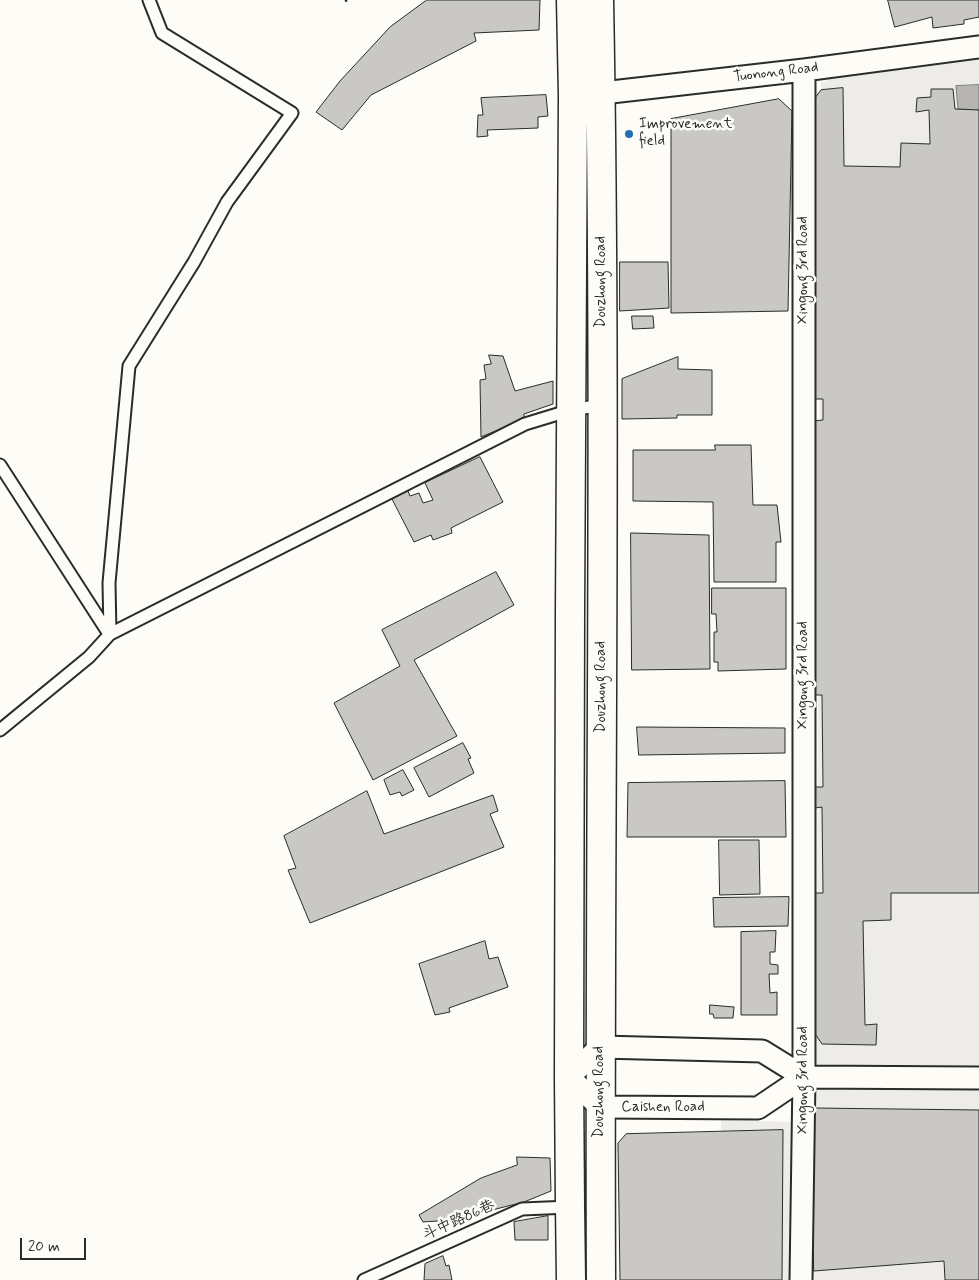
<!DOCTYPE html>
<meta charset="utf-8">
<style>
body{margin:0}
#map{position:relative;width:979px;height:1280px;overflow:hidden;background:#fdfcf7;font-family:Mynerve,sans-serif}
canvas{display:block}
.scale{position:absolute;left:20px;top:1238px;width:66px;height:22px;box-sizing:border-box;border:2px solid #2b2b2b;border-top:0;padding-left:6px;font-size:15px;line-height:18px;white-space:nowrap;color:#2b2b2b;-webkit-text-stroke:4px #fdfcf7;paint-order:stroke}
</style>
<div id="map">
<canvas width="979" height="1280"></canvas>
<div class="scale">20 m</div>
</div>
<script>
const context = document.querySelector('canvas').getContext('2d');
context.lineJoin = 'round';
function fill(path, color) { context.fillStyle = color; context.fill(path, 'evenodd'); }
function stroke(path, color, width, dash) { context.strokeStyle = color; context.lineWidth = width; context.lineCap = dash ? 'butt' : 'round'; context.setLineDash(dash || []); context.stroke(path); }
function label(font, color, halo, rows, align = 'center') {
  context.font = font + ' Mynerve,"LXGW WenKai TC",sans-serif'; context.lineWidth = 5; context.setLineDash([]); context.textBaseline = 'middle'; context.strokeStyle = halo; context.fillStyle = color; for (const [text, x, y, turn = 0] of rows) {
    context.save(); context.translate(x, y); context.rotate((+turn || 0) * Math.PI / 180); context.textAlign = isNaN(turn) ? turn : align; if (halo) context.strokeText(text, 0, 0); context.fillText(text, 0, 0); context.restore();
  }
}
const built = new Path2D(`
 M979,59V1280H718L721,1120L795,1122L816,1118L821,83L829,79Z`);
const water = new Path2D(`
 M979,85V110L958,109L956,86Z`);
const building = new Path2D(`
 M427,0H540L539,30L474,33L476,41L371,95L342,130L316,112L340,81L390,27Z
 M888,0H979V17L964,20V24L933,28L932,17L895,27Z
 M843,88L844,166L900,167L901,143L930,144L929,110L916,112L917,98L931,97V89H953L955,109L979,110V893H891V920L863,921L865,1025L877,1024L876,1045L822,1044L813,1031L815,893H823L822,807L815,808L814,787H823L822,695H814L813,421L823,420V399H813L814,99L821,90Z
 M546,95L548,116L538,117V128L487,130L488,136L477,137L478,115H483L481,98Z
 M779,99L792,111L788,311L671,313V119Z
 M620,262H668L669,308L620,311Z
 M632,316H653L654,328L633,329Z
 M489,355L503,356L515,391L553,381V404L524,414V419L481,437L480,380L486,379L484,365L491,364Z
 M678,357V369L712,370V415H677V418L622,419V379Z
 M715,445H751L753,505H777L781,542H776V582H714L713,502L633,501V450H715Z
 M480,457L503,502L451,528L452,533L433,540L431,535L414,542L392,499L407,489L410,496L419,493L423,503L433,500L425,483Z
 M631,533L709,535L710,669L632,670Z
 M496,572L514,605L414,660L457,736L373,780L334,703L400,666L382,630Z
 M712,588H786V669L718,671V662H714V632H717L716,614H712Z
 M637,727L785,728V753L639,755Z
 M463,743L471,758L468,759L474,773L429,797L414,768Z
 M403,770L414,790L402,796L400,792L390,795L384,780Z
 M785,781L786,837H627L628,783Z
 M367,791L384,834L493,795L498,811L490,814L504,847L310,923L288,870L296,868L284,836Z
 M719,840H759L760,894L720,895Z
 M789,897L788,926L714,927L713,898Z
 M776,931L775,952H770V964L778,965V974H769L770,993L777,992V1015H741V932Z
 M485,941L489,959L498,957L508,987L449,1008L450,1012L435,1015L419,964Z
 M710,1005L734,1007L733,1018H714L713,1014H710Z
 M813,1108L979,1110V1280H945L944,1261L814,1271Z
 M783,1130L782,1280H620L618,1143L626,1134Z
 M517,1157L550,1158L551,1191L524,1202L452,1220L423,1222L419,1215L481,1178L517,1165Z
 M548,1216V1240H515L514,1222Z
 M443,1256L446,1266L449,1265L452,1280H424L425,1264Z`);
const path = new Path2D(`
 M345,1L347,0`);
const lane = new Path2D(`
 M0,465L109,634
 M110,634L109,583L129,366L194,262L227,202L292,113L162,33L149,0
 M0,730L89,657L110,634L525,424L571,410L602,405
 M364,1280L522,1209L570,1207`);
const street = new Path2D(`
 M585,95L804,70L979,47
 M804,1077L758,1108L600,1107L569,1077L600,1047L762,1051L804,1077L979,1078
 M801,1280L804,1077V70`);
const secondary = new Path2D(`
 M571,0L573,96L570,612L569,1077L570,1207L571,1280
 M599,0C607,427 599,853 601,1280`);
const markers = [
 [629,134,5,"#1f6fb2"]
];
const streetNames = [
 ["Tuonong Road",776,73,-7],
 ["Xingong 3rd Road",804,270,-90],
 ["Douzhong Road",602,282,-90],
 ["Xingong 3rd Road",804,675,-90],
 ["Douzhong Road",602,687,-90],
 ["Xingong 3rd Road",804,1080,-90],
 ["Douzhong Road",600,1092,-90],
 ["Caishen Road",663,1108],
 ["斗中路86巷",459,1221,-24]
];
const poiNames = [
 ["Improvement",639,125],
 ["field",639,142]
];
fill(built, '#edece8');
fill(water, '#b5b4b1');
stroke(water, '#7e7d7b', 1);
fill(building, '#c9c8c4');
stroke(building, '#2b2b2b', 1);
stroke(lane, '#2b2b2b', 15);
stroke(street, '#2b2b2b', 25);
stroke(secondary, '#2b2b2b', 31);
stroke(path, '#2b2b2b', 3, [5, 4]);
stroke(lane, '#fdfcf7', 11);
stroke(street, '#fdfcf7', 21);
stroke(secondary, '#fdfcf7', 28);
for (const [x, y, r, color] of markers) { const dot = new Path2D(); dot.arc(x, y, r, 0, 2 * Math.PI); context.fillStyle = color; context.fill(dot); stroke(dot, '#fdfcf7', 2); }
label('15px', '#2b2b2b', '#fdfcf7', streetNames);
label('15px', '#2b2b2b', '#fdfcf7', poiNames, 'left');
</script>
